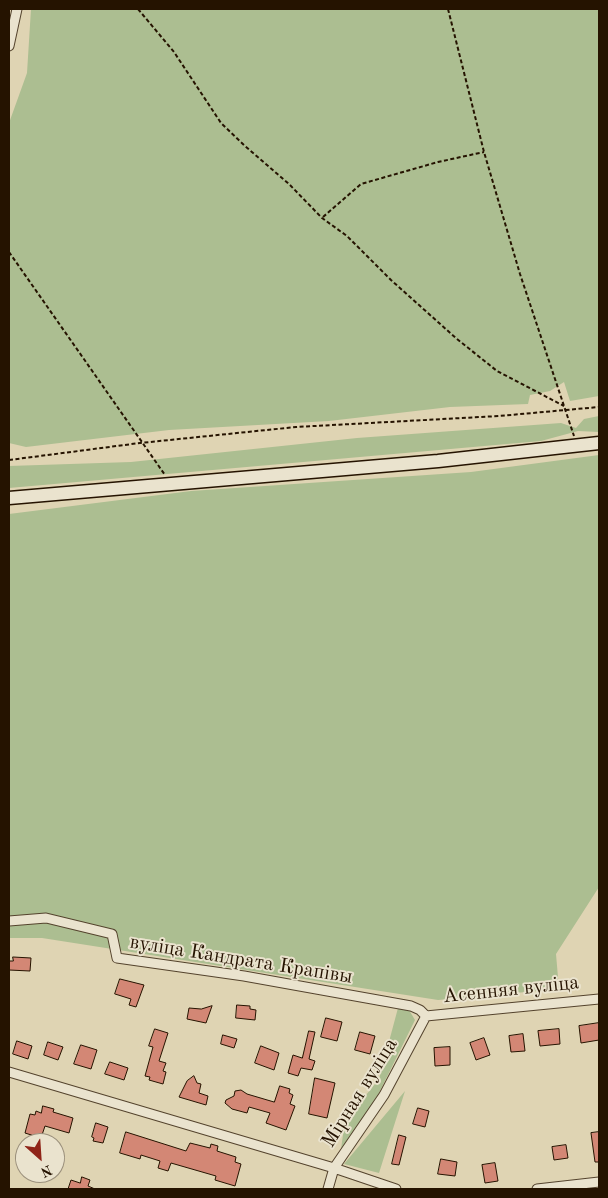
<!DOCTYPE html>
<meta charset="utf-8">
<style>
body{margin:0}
#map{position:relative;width:608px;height:1198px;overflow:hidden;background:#dfd4b3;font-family:"Old Standard TT",serif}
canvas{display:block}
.frame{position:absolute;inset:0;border:10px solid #251300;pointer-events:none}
.north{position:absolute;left:15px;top:1133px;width:50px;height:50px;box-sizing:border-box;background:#eae3ce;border:1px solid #9b907c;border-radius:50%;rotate:154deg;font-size:14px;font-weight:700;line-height:20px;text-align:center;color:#251300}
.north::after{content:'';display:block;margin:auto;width:18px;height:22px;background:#8f2418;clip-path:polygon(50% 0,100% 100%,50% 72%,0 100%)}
</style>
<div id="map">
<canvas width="608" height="1198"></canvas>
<div class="frame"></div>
<div class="north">N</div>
</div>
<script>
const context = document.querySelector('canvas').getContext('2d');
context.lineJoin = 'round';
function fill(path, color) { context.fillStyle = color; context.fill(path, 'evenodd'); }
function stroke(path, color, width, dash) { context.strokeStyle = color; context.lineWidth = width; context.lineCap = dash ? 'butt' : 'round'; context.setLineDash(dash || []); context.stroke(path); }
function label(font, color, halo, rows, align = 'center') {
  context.font = font + ' "Old Standard TT",serif'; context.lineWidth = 4; context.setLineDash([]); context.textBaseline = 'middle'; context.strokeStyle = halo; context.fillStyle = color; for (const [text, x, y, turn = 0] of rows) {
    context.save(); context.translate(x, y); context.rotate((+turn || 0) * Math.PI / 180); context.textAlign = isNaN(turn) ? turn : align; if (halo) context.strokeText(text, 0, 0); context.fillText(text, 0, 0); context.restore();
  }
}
const green = new Path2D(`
 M31,9H599V396L570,401L564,382L550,391L530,395L528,404L450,407L329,421L169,430L26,447L9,443V123L27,73Z
 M599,416V432L578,431L541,441L9,488V466L131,462L357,438L561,423L576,428L584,419Z
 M599,455V887L556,954L559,989L438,1000L42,938H9V514L191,491L471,472Z
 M398,1008L409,1010L415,1020L376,1099L341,1149L345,1121L379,1079Z
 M405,1091L379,1173L344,1164Z`);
const building = new Path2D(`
 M13,957L31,958L30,971L9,970V961H13Z
 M120,979L144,985L136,1007L129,1005L131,999L115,994Z
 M237,1005L250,1006V1009L256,1010L255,1020L236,1018Z
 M212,1006L206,1023L187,1019L189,1008L201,1009Z
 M326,1018L342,1022L337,1041L321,1037Z
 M599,1023V1040L581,1043L579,1026Z
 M155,1029L168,1033L159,1061L166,1063L163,1071L166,1072L163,1084L149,1080L150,1077L145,1076L153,1047L149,1046Z
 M559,1029L560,1044L540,1046L538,1031Z
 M309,1031L315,1032L309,1059L315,1061L312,1070L301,1068L298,1076L288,1073L293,1055L302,1058Z
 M360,1032L375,1036L370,1054L355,1050Z
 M523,1034L525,1051L511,1052L509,1036Z
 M223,1035L237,1039L234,1048L221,1044Z
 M484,1038L490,1055L476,1060L470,1043Z
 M17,1041L32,1046L28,1059L13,1054Z
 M48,1042L63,1047L58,1060L44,1055Z
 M81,1045L97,1050L91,1069L74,1064Z
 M261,1046L279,1053L274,1070L255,1063Z
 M450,1047V1065L435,1066L434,1048Z
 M110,1062L128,1068L124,1080L105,1074Z
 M194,1076L197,1083L201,1084L199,1093L208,1096L206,1105L179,1097L187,1081Z
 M315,1078L335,1083L327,1118L309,1114Z
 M280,1086L290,1089L289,1093L293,1095L290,1104L295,1106L286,1130L266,1123L270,1113L249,1107L247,1113L232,1109L225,1103L226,1100L234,1096L235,1091L241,1090L247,1094L274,1102Z
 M43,1106L54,1109L53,1112L73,1118L69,1133L45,1126L41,1138L25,1133L30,1114L35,1115L36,1111L41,1113Z
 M418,1108L429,1111L425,1127L413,1124Z
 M96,1123L108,1127L103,1143L93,1141L94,1138L92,1137Z
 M126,1132L186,1151L190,1143L210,1148L211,1144L218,1146L217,1151L236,1157L235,1162L241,1164L235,1186L215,1180L216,1176L171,1163L168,1171L158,1168L160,1161L141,1155L140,1159L120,1153Z
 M599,1132V1162H595L591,1133Z
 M399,1135L406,1137L399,1165L392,1164Z
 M566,1145L568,1158L554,1160L552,1147Z
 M441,1159L457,1162L455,1176L438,1174Z
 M495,1163L498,1181L485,1183L482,1165Z
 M82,1177L90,1180L88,1186L95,1189H68L71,1180L80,1183Z`);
const path = new Path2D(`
 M138,9L174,52L221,123L245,146L289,184L322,218L347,236L391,280L457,339L497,371L564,406
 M448,9L484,152L520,274L574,436
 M323,217L361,184L438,162L484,152
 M9,252L165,475
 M9,460L140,443L296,427L499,416L599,407`);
const street = new Path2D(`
 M9,46L17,9
 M9,921L46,918L112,934L117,958L244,976L411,1006L420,1010L426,1016
 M426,1016L599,999
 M9,1072L334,1168L396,1189
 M328,1189L334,1168L384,1095L426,1016
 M537,1189L599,1182`);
const secondary = new Path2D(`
 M9,498L438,461L599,443`);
const streetNames = [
 ["вуліца Кандрата Крапівы",241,960,9],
 ["Асенняя вуліца",511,990,-6],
 ["Мірная вуліца",360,1093,-58]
];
fill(green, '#acbe91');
fill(building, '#d38775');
stroke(building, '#251300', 1);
stroke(street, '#54432d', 11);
stroke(secondary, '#251300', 15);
stroke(path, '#251300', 2, [4, 2.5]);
stroke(street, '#eae3ce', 9);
stroke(secondary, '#eae3ce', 12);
label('20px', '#251300', '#eae3ce', streetNames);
</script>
